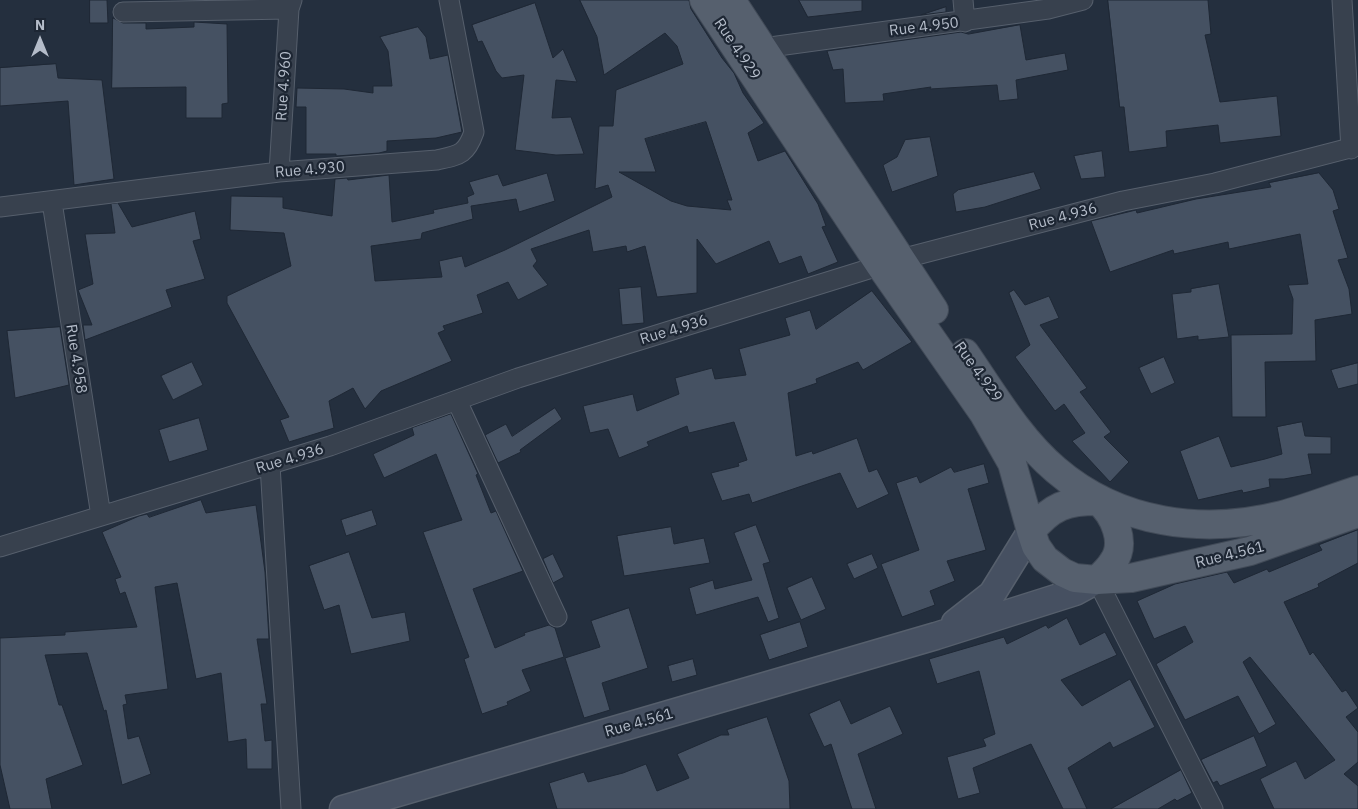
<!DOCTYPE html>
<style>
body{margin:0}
#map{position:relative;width:1358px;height:809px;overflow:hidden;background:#242f3e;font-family:"IBM Plex Sans",sans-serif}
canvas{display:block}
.north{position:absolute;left:15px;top:15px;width:50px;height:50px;-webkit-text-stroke:4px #1d2633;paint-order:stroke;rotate:0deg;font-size:14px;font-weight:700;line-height:20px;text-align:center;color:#b4bcc9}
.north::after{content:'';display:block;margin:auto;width:18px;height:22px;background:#b4bcc9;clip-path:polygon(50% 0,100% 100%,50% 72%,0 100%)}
</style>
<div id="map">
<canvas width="1358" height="809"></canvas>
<div class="north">N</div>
</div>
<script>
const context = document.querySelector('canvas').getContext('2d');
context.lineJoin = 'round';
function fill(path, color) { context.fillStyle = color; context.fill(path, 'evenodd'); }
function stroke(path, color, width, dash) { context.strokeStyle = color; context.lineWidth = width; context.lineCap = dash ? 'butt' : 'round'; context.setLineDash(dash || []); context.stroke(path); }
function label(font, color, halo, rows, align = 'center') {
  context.font = font + ' "IBM Plex Sans",sans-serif'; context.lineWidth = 4.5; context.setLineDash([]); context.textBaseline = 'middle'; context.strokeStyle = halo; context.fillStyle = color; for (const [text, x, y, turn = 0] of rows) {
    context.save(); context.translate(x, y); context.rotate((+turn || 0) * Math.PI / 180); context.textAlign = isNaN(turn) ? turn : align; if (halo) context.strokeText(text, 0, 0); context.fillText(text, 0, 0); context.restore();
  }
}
const building = new Path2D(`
 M90,0H107L108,23H90Z
 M580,0H689L691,9L722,58L734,73L743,93L764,123L748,133L758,161L785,151L818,204L826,226L822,227L838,262L808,274L801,256L779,264L769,241L716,264L697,239V293L657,297L645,246L627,252L626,246L593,252L589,230L531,249L537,261L533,266L548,285L518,300L508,282L477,295L483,313L443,326L445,330L438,333L452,361L381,391L365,409L353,388L329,401L334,428L289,442L280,420L289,417L227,303V296L291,266L284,233L230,230L231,196L283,197V208L332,216L335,179L347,178L348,180L389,175L392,222L434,213L433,210L468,203L467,197L474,194L469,182L498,174L503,186L547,173L555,201L519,212L516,199L471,206L473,219L422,233L421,239L371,246L375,281L442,277L439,261L462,256L465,267L505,250L612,197L608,185L595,189L599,126H613L616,90L683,64L677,46L665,33L604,75L597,37ZM706,122L732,200H727L731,210L687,206L671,201L619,172H656L645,139Z
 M799,0H862V11L808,17Z
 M1108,0H1208L1211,34L1205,35L1220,102L1277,96L1281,136L1220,143L1218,125L1166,131L1167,147L1129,152L1124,107H1120Z
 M535,3L553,58L563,49L577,82L556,80L552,118L571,117L584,154L556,155L515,150L524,75L502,78L496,71L482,41L478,42L472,25Z
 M946,7V12L921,15Z
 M113,18L123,23H146V29L194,27V22L227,24L228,103L222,104V118H186V87L112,88Z
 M1020,25L1026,60L1065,53L1068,70L1016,80L1018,99L999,101L997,85L930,89L931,87L883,94L884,101L845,103L843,69L833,70L827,51L961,32L968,34Z
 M418,27L426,37L430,59L448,55L462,132L436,138L387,141V151L379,153L336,156V154H306V107H296L297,88L344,89L373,93V86H392L388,51L380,37Z
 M56,64L58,78L102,80L114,179L74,185L68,101L0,106V68Z
 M930,137L938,176L892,192L883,165L897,157L905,140Z
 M1102,151L1105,177L1081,179L1074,156Z
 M1034,172L1041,189L985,207L956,212L953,194L958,190Z
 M1319,173L1333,190L1339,209L1333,211L1348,258L1338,260L1349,289L1352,314L1315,320L1316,361L1265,362L1266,417H1232L1231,335L1292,334L1293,299L1288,285L1308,284L1300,234L1229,249L1228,242L1174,254L1173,250L1110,272L1091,221L1136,210L1137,213L1196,199L1271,187L1269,183Z
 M118,203L132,227L195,211L201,239L193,241L205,279L166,290L172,307L85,340L83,325H92L78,290L93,284L85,234L115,233L111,204Z
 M1219,284L1229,337L1198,340V336L1177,339L1172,294L1191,292V289Z
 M641,287L644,323L622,325L619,289Z
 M1014,290L1025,305L1049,296L1059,318L1040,325L1087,388L1080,392L1111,432L1104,437L1129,462L1110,482L1072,441L1085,433L1064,404L1055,411L1015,357L1030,345L1009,293Z
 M872,291L912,342L863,370L858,362L816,379L817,383L788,393L796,456L812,451L813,454L857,438L869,472L877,469L889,494L857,509L840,473L752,503L749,494L722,501L711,473L739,466L738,463L747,460L734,422L689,433L687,426L647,442L649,446L619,458L608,429L590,433L583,406L633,394L637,411L679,394L675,378L712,368L715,379L746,375L739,349L790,335L785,318L810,310L816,329Z
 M60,327L69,385L15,398L7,331Z
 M1164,357L1175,383L1151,394L1139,368Z
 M192,362L203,385L173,400L161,376Z
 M1358,363V384L1338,389L1331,370Z
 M555,408L562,419L520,450L521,452L498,463L485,435L506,424L512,436Z
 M451,414L478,474L476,475L491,513L496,511L523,571L473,589L495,648L525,635L524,633L549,625L555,628L564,657L522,670L531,691L507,702L508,705L482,714L464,659L469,657L423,532L462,520L436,454L384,478L373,454L414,435L412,428Z
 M199,418L208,450L169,462L159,430Z
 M1302,422L1305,436L1331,437V454H1308L1312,474L1284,479H1269L1270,487L1243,493L1242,490L1198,500L1180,451L1219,436L1231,467L1265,459L1282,454L1277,427Z
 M984,464L989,483L968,489L986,550L947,561L955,581L930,591L935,605L902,617L881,564L919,550L896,483L917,476L920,483L951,467L954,472Z
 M201,500L206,513L256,505L265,572L269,639H257L267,704H261L265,741L272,740V769H247L246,739L228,742L221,673L196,679L177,583L155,587L168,689L125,695L127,704L123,705L128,739L139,736L151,774L122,785L106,710L104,711L87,653L45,655L59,705H62L83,765L46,779L52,809H10L0,765V638L65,635V632L137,627L125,592L120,594L115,579L121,577L102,532L139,516L147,514L149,517Z
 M372,510L377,525L346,536L341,520Z
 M756,525L770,562L763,564L779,618L768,622L758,597L696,615L689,588L713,580L715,589L752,580L734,533Z
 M671,527L674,544L704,538L710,563L624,576L617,536Z
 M1358,530V563L1318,584L1319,587L1284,602L1310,655L1313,652L1342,692L1346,690L1358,708L1346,717L1358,732V762L1344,774L1358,786V809H1274L1260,779L1296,761L1305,779L1335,760L1250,657L1243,662L1276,724L1259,734L1238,696L1185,720L1156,664L1193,642L1185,626L1154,639L1137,601L1175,584L1227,572L1234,583L1267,569L1269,572L1322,550L1319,545Z
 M349,552L372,618L405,612L410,641L351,654L339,605L324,610L309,566Z
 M553,554L564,577L553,583L543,559Z
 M872,554L878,568L854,579L847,564Z
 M812,577L826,609L801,620L787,588Z
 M629,608L648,668L602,683L610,710L584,718L565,658L600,647L591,621Z
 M1067,618L1080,645L1105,632L1117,655L1061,680L1082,706L1130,679L1155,727L1113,748L1110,742L1068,768L1087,809H1063L1031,744L973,768L980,793L958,799L947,757L986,746L983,739L995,734L979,671L937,684L929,659L1004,637L1007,644L1046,625L1048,628Z
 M800,622L808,647L769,660L760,635Z
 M693,659L697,675L672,682L668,666Z
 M840,700L851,724L890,706L903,734L858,754L876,809H852L831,744L824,747L809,714Z
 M767,717L789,781L790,809H557L549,783L584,772L588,782L623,773L646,764L657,791L689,778L677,754L721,735H729L727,730Z
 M1254,736L1267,766L1220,786L1217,781L1213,783L1201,760Z
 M1181,770L1192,793L1177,801L1175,799L1158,809H1111Z`);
const street = new Path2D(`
 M963,0L965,22
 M1342,0L1351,149
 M123,12L289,9
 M763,48L1048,9L1083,0
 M279,172L289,9L292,0
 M52,202L101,516
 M0,207L279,172L437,160C459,155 466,155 474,132L449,0
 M457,401L557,617
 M270,465L291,809
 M0,547L330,446L518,378L901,259L1123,201L1215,183L1358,146
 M1097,580L1213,809`);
const secondary = new Path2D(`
 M955,623L992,594L1031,531
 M343,809L936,636L1075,592L1097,580`);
const primary = new Path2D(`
 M704,0L880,265L984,414L1012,463L1031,531L1036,546L1045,559L1062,572L1075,578L1097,580L1131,578L1250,551L1358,513
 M731,0L934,310
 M965,353C992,392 1019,439 1056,470C1119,524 1203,535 1282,515C1308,508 1333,498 1358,490
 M1031,531C1052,506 1066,501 1098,501C1114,514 1127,543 1113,562C1109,569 1102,575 1097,580`);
const streetNames = [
 ["Rue 4.950",924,27,-7],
 ["Rue 4.929",737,49,56],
 ["Rue 4.960",284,86,-86],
 ["Rue 4.930",310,170,-5],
 ["Rue 4.936",1063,217,-15],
 ["Rue 4.936",674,330,-17],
 ["Rue 4.958",76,359,81],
 ["Rue 4.929",978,372,54],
 ["Rue 4.936",290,459,-17],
 ["Rue 4.561",1230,555,-14],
 ["Rue 4.561",639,723,-16]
];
fill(building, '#455162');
stroke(building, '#1f2835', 1);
stroke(street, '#565f6c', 21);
stroke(secondary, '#565f6c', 29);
stroke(primary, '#414a57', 30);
stroke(street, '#38414e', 19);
stroke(secondary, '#465061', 26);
stroke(primary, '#56606e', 28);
label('15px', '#b4bcc9', '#1d2633', streetNames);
</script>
